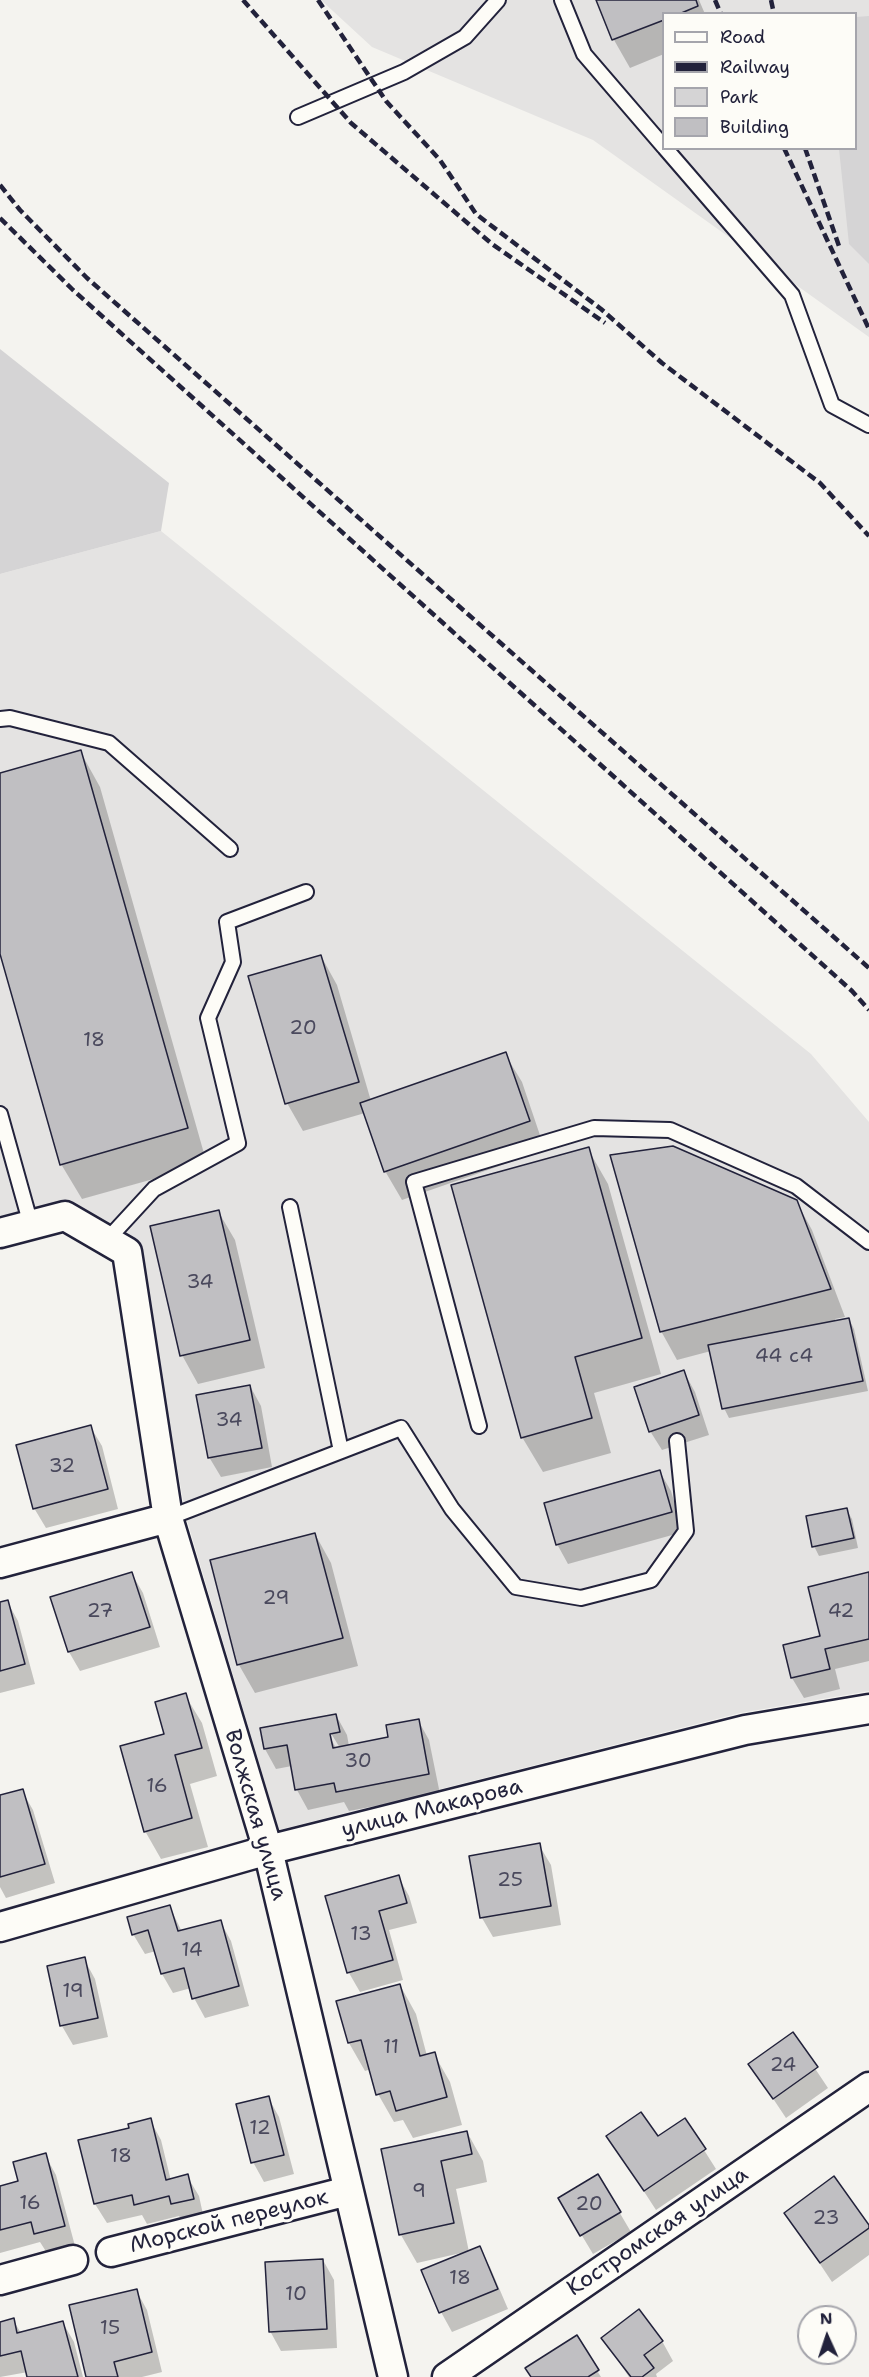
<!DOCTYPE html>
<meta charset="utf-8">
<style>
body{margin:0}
#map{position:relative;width:869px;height:2377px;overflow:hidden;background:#f4f3ef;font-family:"Shantell Sans",sans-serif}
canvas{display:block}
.legend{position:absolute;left:662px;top:12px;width:195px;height:138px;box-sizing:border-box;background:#fdfcf7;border:2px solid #a5a5ac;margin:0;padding:8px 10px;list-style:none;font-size:18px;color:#22223b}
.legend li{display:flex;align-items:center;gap:12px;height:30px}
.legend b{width:30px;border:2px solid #a5a5ac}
.north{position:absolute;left:797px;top:2305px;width:60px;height:60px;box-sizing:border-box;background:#fdfcf7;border:2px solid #a5a5ac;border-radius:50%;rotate:357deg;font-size:16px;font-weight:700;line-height:24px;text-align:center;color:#22223b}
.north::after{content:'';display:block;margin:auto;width:21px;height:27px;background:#22223b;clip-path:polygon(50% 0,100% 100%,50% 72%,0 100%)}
</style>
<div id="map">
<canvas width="869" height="2377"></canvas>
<ul class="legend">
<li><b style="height:8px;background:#fdfcf7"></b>Road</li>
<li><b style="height:8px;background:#22223b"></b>Railway</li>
<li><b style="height:16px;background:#d5d4d5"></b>Park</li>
<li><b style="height:16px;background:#c0bfc2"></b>Building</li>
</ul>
<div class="north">N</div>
</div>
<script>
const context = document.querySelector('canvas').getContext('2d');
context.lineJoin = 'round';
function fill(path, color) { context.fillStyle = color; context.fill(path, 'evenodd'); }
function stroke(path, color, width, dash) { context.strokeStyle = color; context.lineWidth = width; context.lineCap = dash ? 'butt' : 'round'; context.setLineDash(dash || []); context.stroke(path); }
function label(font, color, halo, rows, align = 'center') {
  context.font = font + ' "Shantell Sans",sans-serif'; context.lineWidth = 6; context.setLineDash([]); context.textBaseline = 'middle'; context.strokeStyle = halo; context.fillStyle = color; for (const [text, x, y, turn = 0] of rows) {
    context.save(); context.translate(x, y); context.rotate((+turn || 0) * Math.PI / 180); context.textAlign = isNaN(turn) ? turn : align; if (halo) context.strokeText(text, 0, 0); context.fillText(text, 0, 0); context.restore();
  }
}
const built = new Path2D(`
 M321,0H869V337L593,140L372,47ZM664,14H856V148H664Z
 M161,531L811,1054L869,1122V1691L740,1713L279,1830L186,1517L137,1241L66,1202L0,1219V574Z`);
const green = new Path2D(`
 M869,16V264L849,244L839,149L856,148V17Z
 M0,349L169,483L161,531L0,574Z`);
const shadow = new Path2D(`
 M598,0H699L705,14H664V54L630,68L614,40Z
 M80,751L100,787L207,1164L82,1199L61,1164L0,949V774Z
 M321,956L337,985L371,1101L505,1054L522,1082L545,1150L402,1200L385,1171L365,1113L303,1131L287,1103Z
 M588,1149L608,1184L661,1374L594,1393L611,1453L543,1472L522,1437Z
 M796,1201L812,1230L845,1317L835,1319L836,1322L849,1319L854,1329L868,1391L729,1418L724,1408L711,1351L677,1360L661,1331Z
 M218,1211L235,1240L265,1368L198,1384L182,1355Z
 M684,1372L695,1392L709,1435L662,1450L650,1431Z
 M250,1386L261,1406L272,1467L221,1477L209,1457Z
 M90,1426L102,1446L118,1509L46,1528L34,1508Z
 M660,1472L671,1491L683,1532L568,1564L557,1544Z
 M846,1509L852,1519L858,1548L819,1556L814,1546Z
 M315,1534L331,1563L358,1666L255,1693L239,1665L212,1561Z
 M132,1574L143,1593L160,1647L80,1671L69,1652L52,1598Z
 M869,1574V1661L835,1669L840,1689L804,1698L792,1678L785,1646L822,1637Z
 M7,1601L18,1621L35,1684L0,1693V1603Z
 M185,1695L202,1723L217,1776L190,1784L208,1847L161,1859L145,1831L166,1735Z
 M336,1715L347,1735L349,1746L390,1738L418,1720L429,1740L440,1794L349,1811L344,1802L308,1810L297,1790L292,1766L276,1769L265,1749L261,1729ZM329,1730L340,1748H336L327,1732Z
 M22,1791L33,1810L55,1883L6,1898L0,1887V1797Z
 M539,1845L551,1865L561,1925L493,1937L482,1918L471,1857Z
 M398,1876L409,1896L417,1923L389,1930L403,1980L360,1992L349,1973L327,1897Z
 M170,1907L182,1932L220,1921L231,1941L249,2006L205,2018L194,1998L191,1988L173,1993L162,1974L156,1951L145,1954L133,1934Z
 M84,1959L95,1979L108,2037L73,2045L62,2026L49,1967Z
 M400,1985L416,2014L427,2056L434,2054L450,2082L462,2125L413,2138L403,2120L394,2122L378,2094L371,2069L365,2071L349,2043L338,2002Z
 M792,2034L828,2088L786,2118L750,2064Z
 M268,2097L279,2117L294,2174L264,2182L253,2162Z
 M150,2120L161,2140L171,2181L187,2176L199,2196L204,2219L184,2223L179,2216L147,2224L142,2215L107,2223L95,2204L80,2142L131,2129Z
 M685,2120L716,2169L656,2210L608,2136L657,2138Z
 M467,2132L483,2161L487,2182L456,2189L469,2252L479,2248L490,2267L508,2309L452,2332L441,2312L423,2271L461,2253L417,2263L401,2235L383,2150Z
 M45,2155L56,2175L75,2246L47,2253L40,2242L0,2253V2187L20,2182Z
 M598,2176L631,2232L593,2254L560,2199Z
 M786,2213L869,2228V2255L832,2282Z
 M323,2260L334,2280L337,2348L281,2351L270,2331Z
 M136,2290L147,2310L162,2372L142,2377H88Z
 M13,2320L21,2333L63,2323L74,2342L83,2377H29L28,2372L0,2377V2323Z
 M576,2337L601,2377H532Z
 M603,2338L662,2341L673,2361L656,2374L657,2377H629Z`);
const building = new Path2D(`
 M596,0H696L698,6L679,14H664V20L612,40Z
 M81,750L188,1128L60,1165L0,954V773Z
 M321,955L359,1082L285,1104L248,976Z
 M506,1052L530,1121L384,1172L360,1103Z
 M673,1146L797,1200L831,1289L660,1332L610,1155Z
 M589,1147L642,1338L575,1357L592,1418L521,1438L451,1185Z
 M219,1210L250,1340L180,1356L150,1226Z
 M849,1318L863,1381L722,1409L708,1345Z
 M684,1370L699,1415L649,1432L634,1387Z
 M250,1385L262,1448L208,1458L196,1395Z
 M91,1425L108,1489L33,1509L16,1445Z
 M660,1470L672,1512L556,1545L544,1503Z
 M847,1508L854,1538L812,1547L806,1516Z
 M315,1533L343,1638L237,1665L210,1560Z
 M132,1572L150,1627L68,1652L50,1597Z
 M869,1572V1639L825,1649L830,1669L791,1678L783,1645L820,1636L808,1587Z
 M8,1600L25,1664L0,1671V1602Z
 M186,1693L202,1748L175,1755L192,1818L144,1832L120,1746L164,1734L155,1702Z
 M336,1714L340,1732L330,1734L333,1748L388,1737L386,1725L419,1719L429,1774L336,1792L334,1783L295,1790L287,1745L264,1749L260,1728Z
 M23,1789L45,1864L0,1877V1795Z
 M540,1843L551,1906L480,1918L469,1856Z
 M399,1875L407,1903L379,1911L393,1960L347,1973L325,1896Z
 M170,1905L178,1931L221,1920L239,1986L192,1999L184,1968L161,1974L148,1930L132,1935L127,1917Z
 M85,1957L98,2018L60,2026L47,1966Z
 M400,1984L420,2056L435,2052L447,2097L396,2111L390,2091L376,2095L361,2040L348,2043L336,2001Z
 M793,2032L818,2067L773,2099L748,2064Z
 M269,2096L284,2155L251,2163L236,2104Z
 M641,2112L658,2136L685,2118L706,2149L644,2191L606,2136Z
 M151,2118L166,2180L188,2174L194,2199L171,2204L169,2196L134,2205L132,2195L94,2204L78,2140L129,2128L128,2124Z
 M467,2131L472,2154L441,2161L454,2223L399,2235L381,2149Z
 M46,2153L65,2226L34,2234L31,2222L0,2230V2186L18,2181L13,2162Z
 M598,2174L621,2212L580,2236L558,2198Z
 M834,2176L869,2225V2228L820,2263L784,2213Z
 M480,2246L498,2289L439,2313L421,2270Z
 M323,2259L327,2329L269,2332L265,2262Z
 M137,2289L152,2352L114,2362L118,2377H86L69,2305Z
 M639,2309L663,2341L644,2355L654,2368L642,2377H631L601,2338Z
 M14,2318L17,2333L63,2321L78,2377H27L21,2351L0,2356V2322Z
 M577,2335L599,2370L588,2377H531L525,2368Z`);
const lane = new Path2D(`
 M562,0L584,54L664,147
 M298,117L404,72L465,37L498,0
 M665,148L792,295L832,405L869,425
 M0,719L10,718L109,743L230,849
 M0,1114L31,1225
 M290,1207L341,1451
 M107,1240L154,1189L238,1143L208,1018L233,962L227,922L306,892
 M479,1426L414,1182L594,1128L670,1130L796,1186L869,1242
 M168,1518L401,1428L452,1509L516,1587L581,1598L651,1580L686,1531L677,1441`);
const street = new Path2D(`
 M0,1233L65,1216L127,1252L168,1518L268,1850L393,2377
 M0,1563L168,1518
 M0,1927L268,1850L745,1730L869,1709
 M111,2252L348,2191
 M0,2280L73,2260
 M447,2377L869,2087`);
const rail = new Path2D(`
 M243,0L351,123L492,244L605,323
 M318,0L386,101L440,160L476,214L601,309L662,363L820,483L869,536
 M715,0L721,14
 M771,0L774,14
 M784,148L869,329
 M805,148L840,249
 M0,185L20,210L87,278L869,968
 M0,218L73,290L852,991L869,1010`);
const numberNames = [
 ["20",303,1029],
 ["18",94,1041],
 ["34",200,1283],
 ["44 с4",784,1357],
 ["34",229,1421],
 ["32",62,1467],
 ["29",276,1599],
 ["27",100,1612],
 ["42",841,1612],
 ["30",358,1762],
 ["16",157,1787],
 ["25",510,1881],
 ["13",361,1935],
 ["14",192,1951],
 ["19",73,1992],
 ["11",391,2048],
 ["24",783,2066],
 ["12",260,2129],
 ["18",121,2157],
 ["9",419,2192],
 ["16",30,2204],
 ["20",589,2205],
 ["23",826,2219],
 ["18",460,2279],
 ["10",296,2295],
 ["15",110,2329]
];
const streetNames = [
 ["улица Макарова",432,1809,-14],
 ["Волжская улица",255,1815,74],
 ["Морской переулок",229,2222,-14],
 ["Костромская улица",658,2232,-34]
];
fill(built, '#e4e3e2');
fill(green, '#d5d4d5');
fill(shadow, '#0003');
fill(building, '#c0bfc2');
stroke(building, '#22223b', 1.5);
stroke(lane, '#22223b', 18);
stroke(street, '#22223b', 33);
stroke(lane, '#fdfcf7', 14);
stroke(street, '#fdfcf7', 28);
stroke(rail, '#22223b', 4.5, [9, 4.5]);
label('20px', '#4a495d', null, numberNames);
label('22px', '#22223b', '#fdfcf7', streetNames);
</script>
